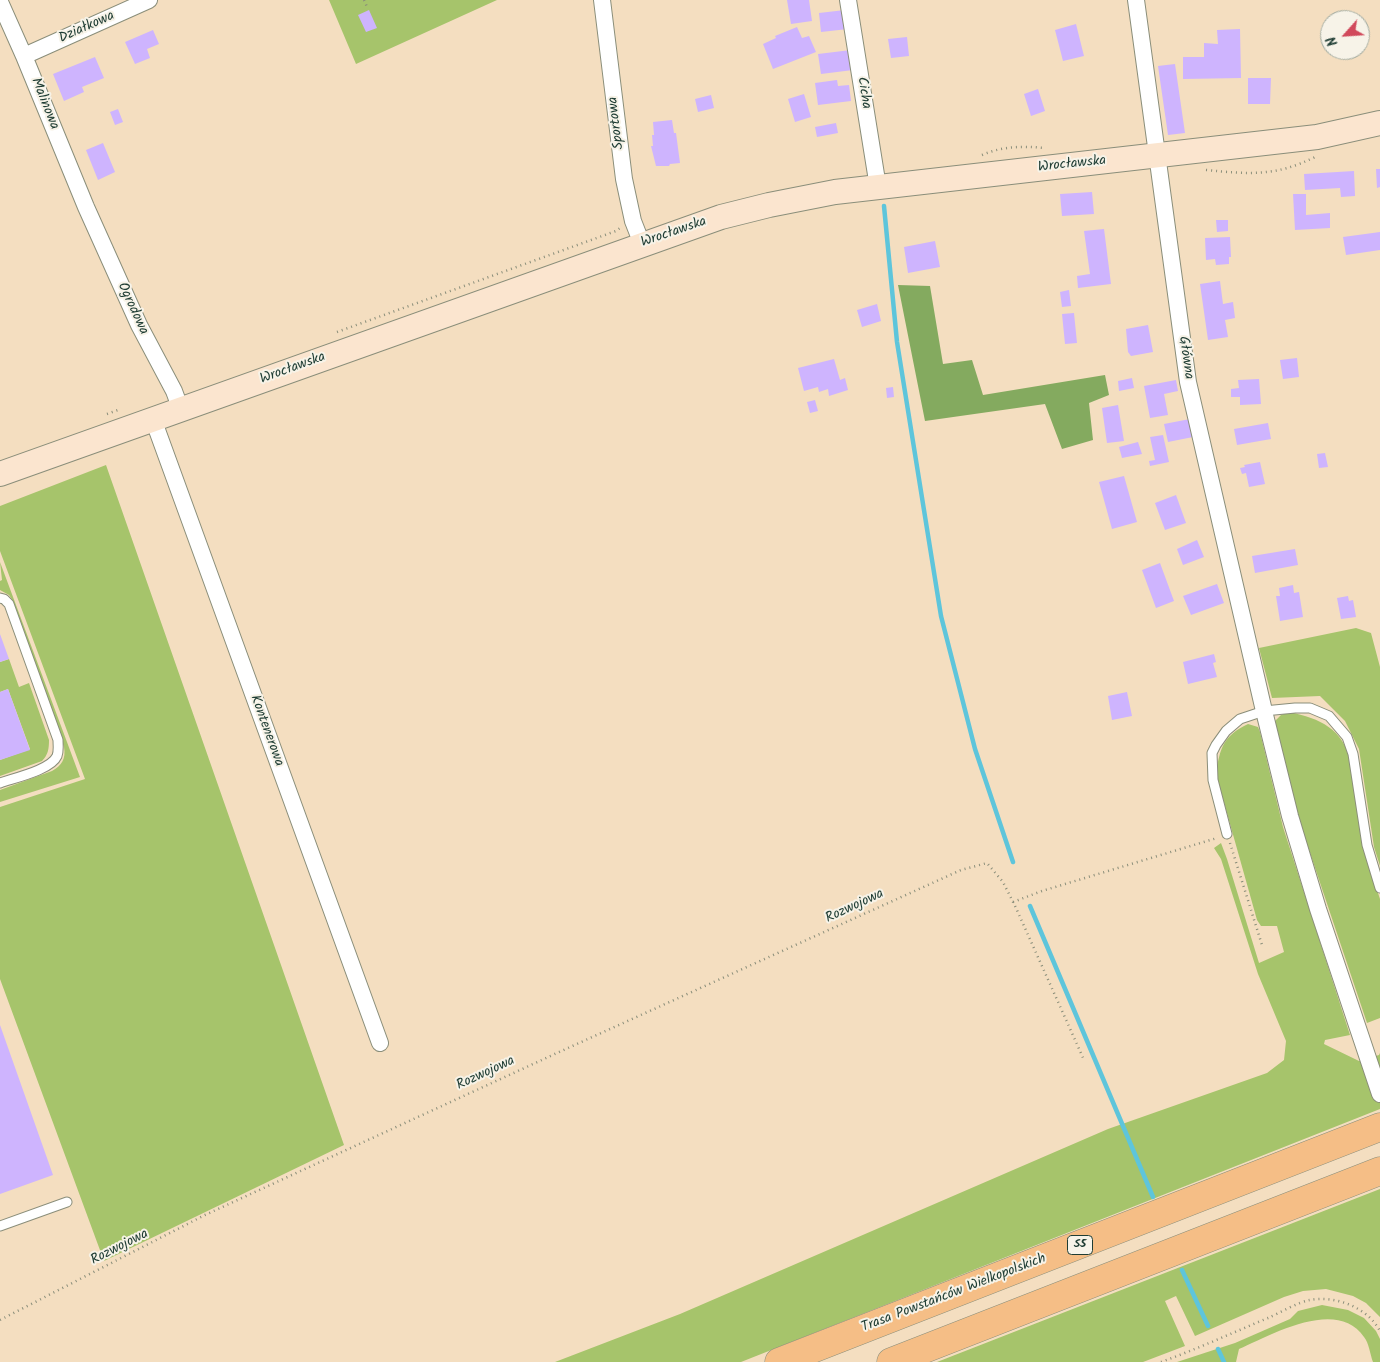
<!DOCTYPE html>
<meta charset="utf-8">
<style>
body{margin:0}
#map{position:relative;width:1380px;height:1362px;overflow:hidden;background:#f4dec0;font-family:Kalam,sans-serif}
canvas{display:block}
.north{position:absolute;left:1320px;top:10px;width:50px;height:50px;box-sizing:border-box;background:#f7f3e8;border:1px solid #a1aaa0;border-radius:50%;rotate:244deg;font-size:14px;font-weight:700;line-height:20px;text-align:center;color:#1f3d34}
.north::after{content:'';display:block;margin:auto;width:18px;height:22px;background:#d1495b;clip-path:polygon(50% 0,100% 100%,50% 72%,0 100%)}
</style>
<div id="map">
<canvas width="1380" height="1362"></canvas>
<div class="north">N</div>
</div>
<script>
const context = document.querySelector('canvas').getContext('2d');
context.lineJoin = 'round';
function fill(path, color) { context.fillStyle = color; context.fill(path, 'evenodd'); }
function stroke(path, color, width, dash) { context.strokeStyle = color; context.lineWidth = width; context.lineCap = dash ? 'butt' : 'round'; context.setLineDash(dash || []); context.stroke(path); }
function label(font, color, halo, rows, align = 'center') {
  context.font = font + ' Kalam,sans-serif'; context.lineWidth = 4; context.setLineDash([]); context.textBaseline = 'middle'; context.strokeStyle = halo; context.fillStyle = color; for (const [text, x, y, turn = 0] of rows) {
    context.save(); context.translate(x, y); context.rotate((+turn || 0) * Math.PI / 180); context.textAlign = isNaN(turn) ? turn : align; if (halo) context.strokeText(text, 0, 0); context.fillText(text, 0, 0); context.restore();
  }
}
const green = new Path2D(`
 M329,0H497L356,64Z
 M106,465L344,1145L104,1261L0,979V807L85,779L0,551V506Z
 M0,562L80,777L0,802V790L52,771C62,765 66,759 64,747L13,601L9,595L0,590V581L2,580Z
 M1356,628L1371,633L1380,667V866L1374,847L1359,749L1345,721L1320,696L1272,698L1259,648Z
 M9,659L19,687L29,683L49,740C49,749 48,755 42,761L0,776V760L30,749L8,689L0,692V662Z
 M1289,712C1321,719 1342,728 1351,762L1364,851L1380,899V1018L1367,1023L1299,820L1275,721L1281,715Z
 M1248,724L1258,727L1260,732L1283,827L1350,1035L1325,1040L1324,1044L1359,1061L1379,1055L1380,1053V1109L741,1362H555L680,1314L1108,1129L1267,1073L1284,1060L1286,1041L1258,974L1221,859L1214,848L1221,843L1227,859L1259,963L1284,952L1277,926H1261L1257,920L1216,774C1220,748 1223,736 1248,724Z
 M1380,1189V1317L1366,1303L1353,1296L1326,1289L1303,1291L1284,1297L1195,1336L1176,1296L1165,1301L1185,1346L1143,1362H937Z
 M1322,1305L1348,1310L1364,1318L1376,1331L1380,1339V1362H1373C1370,1354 1369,1343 1364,1337C1337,1297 1271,1335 1239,1349L1236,1362H1177L1235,1343L1290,1319L1298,1311Z`);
const forest = new Path2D(`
 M898,285L930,286L943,364L972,360L983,395L1105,375L1109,395L1089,403L1093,440L1062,449L1045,404L925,421Z`);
const stream = new Path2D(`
 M884,206L897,342L941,616L975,749L1013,862
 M1030,906L1153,1197
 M1182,1270L1208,1326
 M1218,1349L1224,1362`);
const building = new Path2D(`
 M787,0H809L812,21L791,24Z
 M369,10L377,28L366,32L358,15Z
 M845,10L848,29L821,32L819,13Z
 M1076,24L1084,56L1063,61L1055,30Z
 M797,27L802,38L809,36L816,52L773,69L763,44L776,38L775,36Z
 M1240,29L1241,78L1183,79V57H1204V43L1218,44L1217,30Z
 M153,30L159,44L147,49L150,58L135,64L125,42Z
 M907,37L909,56L891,58L888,39Z
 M851,50L853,70L821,74L818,54Z
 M95,57L104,78L82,87L84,92L64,101L53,74Z
 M1175,64L1185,133L1168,135L1158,66Z
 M1248,78H1271L1270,104H1248Z
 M837,80L838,86L849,85L851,101L818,105L815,83Z
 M1038,89L1045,111L1031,116L1024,94Z
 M804,94L811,117L795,122L788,99Z
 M711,95L714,108L698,112L695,99Z
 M118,109L123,122L115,125L110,112Z
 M672,120L674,133H676L680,163L670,164L669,166H656L651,146H653L652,135H654L653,122Z
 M836,123L838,133L817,137L815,127Z
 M103,143L115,172L98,180L86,150Z
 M1376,169H1380V187L1377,188Z
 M1354,171L1355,196L1341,197L1340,188L1305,190L1304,174Z
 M1092,192L1094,214L1062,216L1060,194Z
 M1293,194H1306V215L1330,213V228L1295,230Z
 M1216,220H1228V231L1217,232Z
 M1104,229L1111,284L1078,288L1077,276L1090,274L1084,231Z
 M1380,232V250L1346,255L1343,237Z
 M1230,237L1231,257H1229V264L1216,265L1215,259L1206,260L1205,238Z
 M935,241L940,267L908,273L904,247Z
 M1220,281L1223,304L1233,302L1235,318L1225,320L1228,337L1208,340L1200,284Z
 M1069,290L1071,306L1062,307L1060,292Z
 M877,304L881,321L862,327L857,310Z
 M1074,313L1077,343L1065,344L1062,314Z
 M1148,325L1153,352L1131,356L1128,352L1126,329Z
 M1297,358L1299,377L1283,379L1280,360Z
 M834,359L840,380L845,378L848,390L829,396L828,389L819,392L818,387L804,391L798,368Z
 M1132,378L1134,388L1119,391L1118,381Z
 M1259,379L1261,404L1240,405V397H1231V389L1239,388L1238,380Z
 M1176,380L1178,391L1164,394L1168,415L1150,418L1144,386Z
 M893,387L894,397L887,398L886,388Z
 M815,400L818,411L810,413L807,402Z
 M1118,405L1124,441L1107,443L1102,408Z
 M1190,419L1193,437L1168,442L1164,424Z
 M1268,423L1271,439L1237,445L1234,429Z
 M1163,435L1169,462L1150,466L1149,461L1155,460L1150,437Z
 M1138,442L1142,454L1122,458L1119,447Z
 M1325,453L1328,467L1319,468L1317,454Z
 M1260,462L1265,484L1249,487L1246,473L1242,474L1240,468L1245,467L1244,465Z
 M1124,476L1137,522L1112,529L1099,482Z
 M1176,495L1186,523L1165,530L1155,503Z
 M1197,540L1204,557L1183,565L1177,549Z
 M1295,549L1298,565L1255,573L1252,556Z
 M1160,563L1174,601L1156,608L1142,570Z
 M1217,584L1224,603L1191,615L1183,596Z
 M1293,585L1294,593L1299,592L1303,617L1280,621L1276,596H1280L1279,588Z
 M1348,596L1349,601L1353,600L1356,617L1341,619L1337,598Z
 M0,634L9,659L0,662Z
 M1214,654L1216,662L1213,663L1217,677L1188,684L1183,662Z
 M8,689L30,750L0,760V692Z
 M1127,692L1132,716L1112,720L1108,696Z
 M0,1025L53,1175L0,1194Z`);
const path = new Path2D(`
 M364,0L367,7
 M982,155C1003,146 1022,146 1045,148
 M1206,170C1248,174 1275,177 1315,157
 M337,332L616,231L620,228
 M107,414L118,410
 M1230,843L1262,945
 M1013,902L1042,891L1217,838
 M0,1320L205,1215L557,1053L961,870L987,863L1003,882L1016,908L1084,1060
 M1161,1362C1197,1349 1232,1333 1268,1318C1280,1313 1298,1302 1310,1300C1336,1295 1368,1308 1380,1331`);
const lane = new Path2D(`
 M0,598L4,599L9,604L58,740C58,746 59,751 57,756C51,770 14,778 0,783
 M1227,834L1213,780L1212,753L1216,745L1226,731L1240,719L1264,711L1295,708H1310L1329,716L1347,737L1353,754L1367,845L1380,888
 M0,1226L67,1202`);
const street = new Path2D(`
 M602,0L624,179L633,221L642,244
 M848,0L878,187
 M1136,0L1188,382L1264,711L1290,816L1318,909L1380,1094
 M0,2L24,56L86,207L139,325L174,391L181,410
 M24,56L149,0
 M153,419L380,1043`);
const secondary = new Path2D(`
 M0,474L721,217L769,205L835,192L1317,137L1380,123`);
const highway = new Path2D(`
 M779,1362L1380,1127
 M891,1362L1380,1171`);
const shields = [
 [1080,1245,25]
];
const shieldNames = [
 ["S5",1080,1245]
];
const streetNames = [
 ["Działkowa",87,28,-24],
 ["Cicha",863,93,81],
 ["Malinowa",44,104,68],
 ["Sportowa",617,123,-97],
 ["Wrocławska",1072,165,-6],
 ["Wrocławska",674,233,-19],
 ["Ogrodowa",132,309,65],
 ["Główna",1185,358,82],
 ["Wrocławska",293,369,-20],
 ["Kontenerowa",266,731,70],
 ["Rozwojowa",855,907,-25],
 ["Rozwojowa",486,1074,-25],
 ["Rozwojowa",120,1248,-27],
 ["Trasa Powstańców Wielkopolskich",954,1294,-21]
];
fill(green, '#a6c46b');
fill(forest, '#84aa5f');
stroke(stream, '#5ec5db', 4.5);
fill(building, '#ceb4fe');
stroke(lane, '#8a8e7a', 11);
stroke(street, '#8a8e7a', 18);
stroke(secondary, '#8a8e7a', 26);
stroke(highway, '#8a8e7a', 29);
stroke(path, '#8a8e7a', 2.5, [1, 4]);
stroke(lane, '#fff', 9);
stroke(street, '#fff', 16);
stroke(secondary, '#fbe5cf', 24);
stroke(highway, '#f5be86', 28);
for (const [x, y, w] of shields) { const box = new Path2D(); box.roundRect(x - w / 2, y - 9.5, w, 19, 4); context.fillStyle = '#f7f3e8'; context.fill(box); stroke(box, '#1f3d34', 1); }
label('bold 12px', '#1f3d34', null, shieldNames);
label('14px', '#1f3d34', '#f7f3e8', streetNames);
</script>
